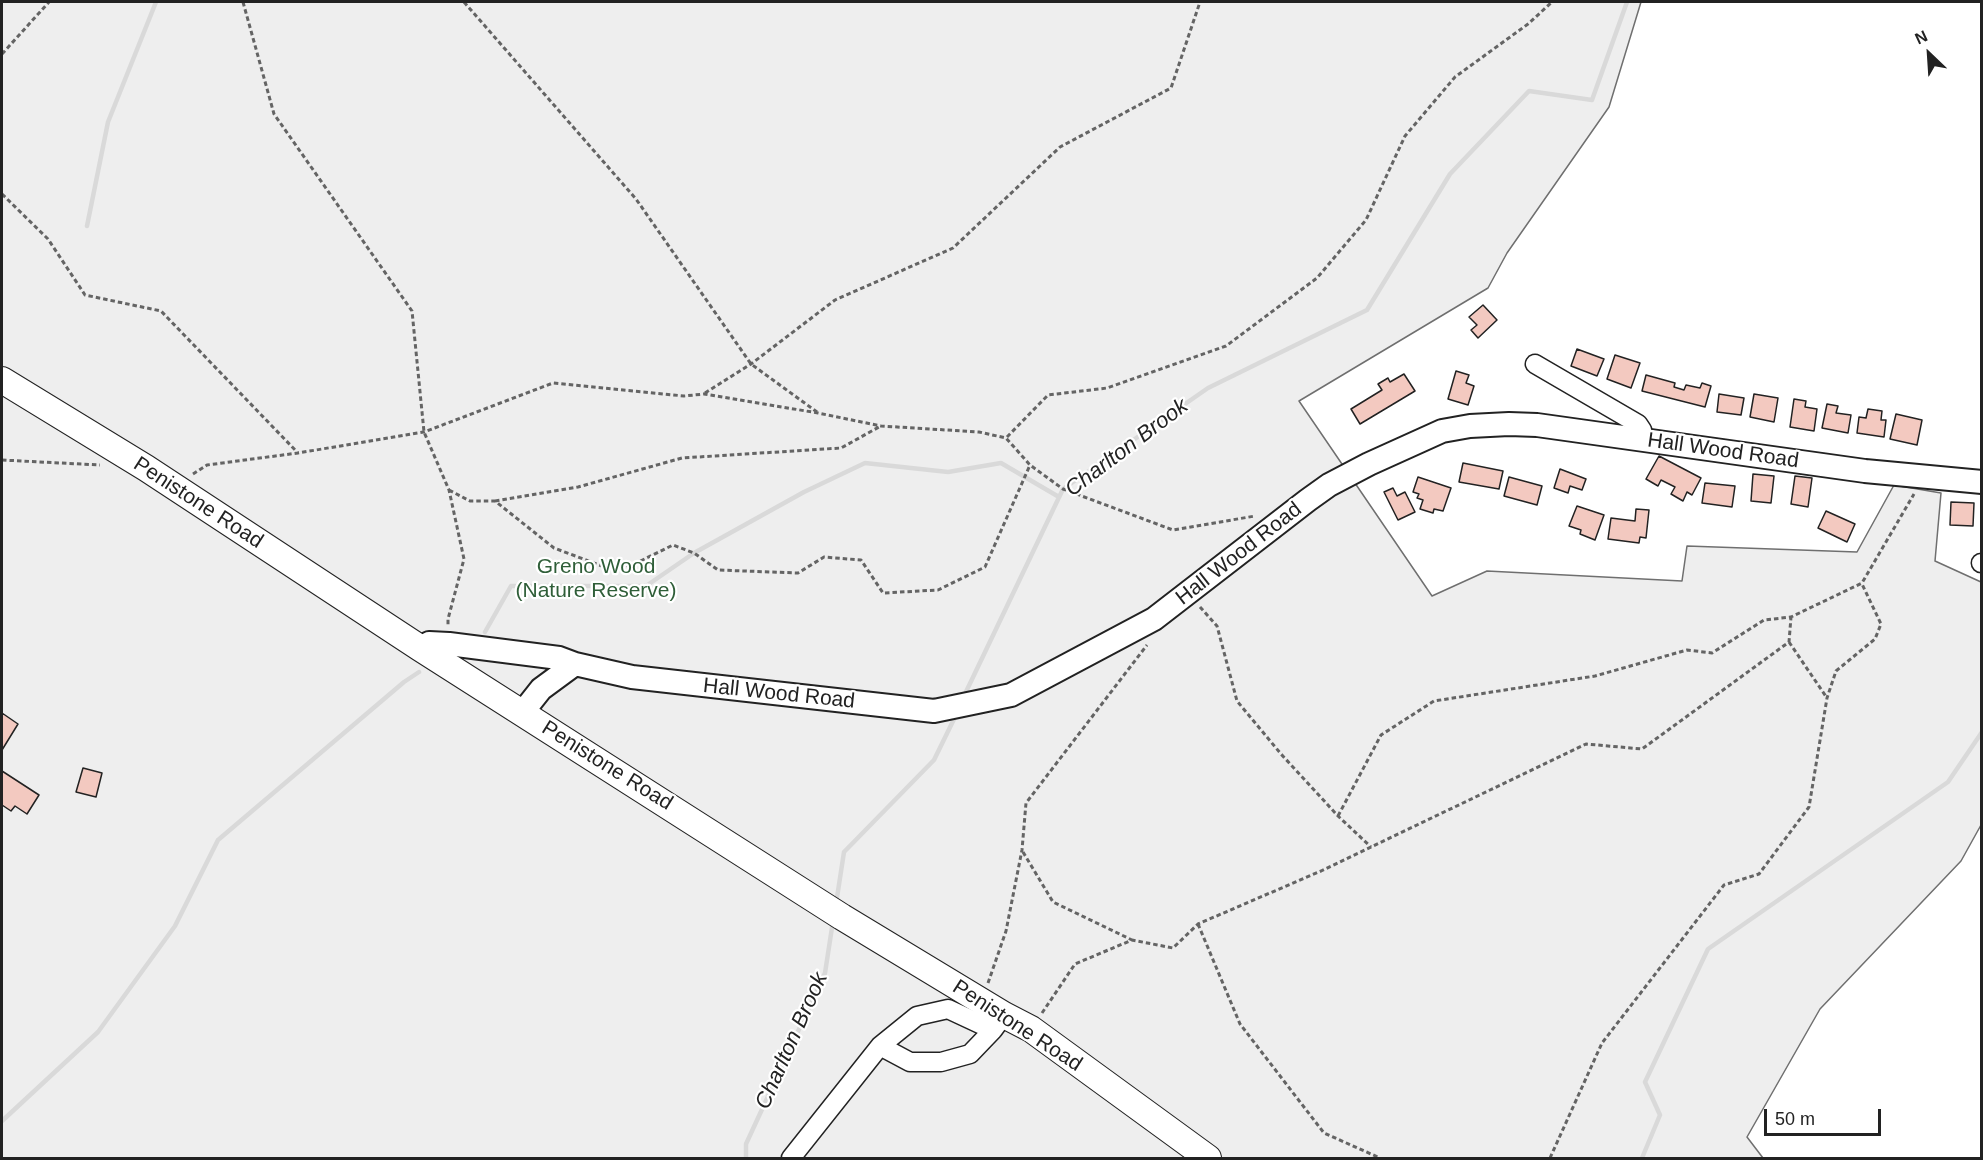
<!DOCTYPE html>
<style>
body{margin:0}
#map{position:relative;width:1983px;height:1160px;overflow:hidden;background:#fff;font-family:Arial,sans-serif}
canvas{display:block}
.frame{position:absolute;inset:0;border:3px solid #222;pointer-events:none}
.north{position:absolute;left:1899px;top:24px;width:60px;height:60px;-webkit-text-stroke:4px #fff;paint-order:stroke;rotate:335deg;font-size:16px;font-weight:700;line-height:24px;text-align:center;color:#222}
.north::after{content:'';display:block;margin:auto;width:21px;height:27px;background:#222;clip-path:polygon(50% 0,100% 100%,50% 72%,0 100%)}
.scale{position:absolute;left:1764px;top:1109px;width:117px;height:27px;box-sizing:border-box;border:3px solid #222;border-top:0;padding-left:8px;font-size:18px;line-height:21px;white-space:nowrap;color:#222;-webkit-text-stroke:4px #fff;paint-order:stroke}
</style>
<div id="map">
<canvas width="1983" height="1160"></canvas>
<div class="frame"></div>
<div class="north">N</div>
<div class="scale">50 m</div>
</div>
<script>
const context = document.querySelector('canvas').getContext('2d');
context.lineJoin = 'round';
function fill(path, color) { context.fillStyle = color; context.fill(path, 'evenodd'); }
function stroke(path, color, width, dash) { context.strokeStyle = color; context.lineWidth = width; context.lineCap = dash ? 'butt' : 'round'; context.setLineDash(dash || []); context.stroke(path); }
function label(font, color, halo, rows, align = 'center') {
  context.font = font + ' Arial,sans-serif'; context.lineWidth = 4.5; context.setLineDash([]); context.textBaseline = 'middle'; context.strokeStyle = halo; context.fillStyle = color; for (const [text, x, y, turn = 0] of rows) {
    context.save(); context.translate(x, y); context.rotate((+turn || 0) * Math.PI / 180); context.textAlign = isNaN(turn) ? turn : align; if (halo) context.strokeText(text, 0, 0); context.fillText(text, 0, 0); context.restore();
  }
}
const green = new Path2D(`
 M2,2H1641L1609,107L1507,253L1488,288L1299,401L1432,596L1487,571L1682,581L1687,546L1857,552L1894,485L1941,493L1935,561L1981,582V825L1961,861L1820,1009L1747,1137L1763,1158H2Z`);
const stream = new Path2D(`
 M87,226L108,122L156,2
 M485,632L511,586H646L694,553L804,492L865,463L948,472L1001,463L1059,497
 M964,696L1063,489L1208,388L1367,310L1450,174L1529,91L1592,100L1627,2
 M836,904L844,852L934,760L956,715
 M2,1121L98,1032L175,926L218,840L404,682L419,672
 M746,1158V1144L825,973L833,921
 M1642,1158L1660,1115L1645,1082L1708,949L1948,782L1982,732`);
const building = new Path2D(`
 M1483,305L1497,320L1478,338L1471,330L1477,325L1469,317Z
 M1577,349L1604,359L1597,376L1571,366Z
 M1615,355L1640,363L1631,388L1607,379Z
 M1456,371L1469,375L1466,383L1474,386L1468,405L1448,399Z
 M1404,374L1415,391L1360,424L1351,409L1382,390L1378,384L1388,378L1390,382Z
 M1646,375L1675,383L1674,387L1684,390L1686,385L1700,388L1702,383L1711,386L1705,407L1642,391Z
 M1719,394L1744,398L1741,415L1717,412Z
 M1754,394L1778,398L1774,422L1750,417Z
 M1794,399L1806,401L1805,407L1817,409L1814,431L1790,427Z
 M1827,404L1838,406L1836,413L1851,415L1848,433L1822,428Z
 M1868,409L1882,411L1881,420H1886L1884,437L1857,433L1859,417L1866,418Z
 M1896,414L1922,420L1917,445L1890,439Z
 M1659,456L1701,478L1692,495L1687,492L1683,501L1671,494L1675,487L1661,480L1658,486L1646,479Z
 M1463,463L1503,471L1499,489L1459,482Z
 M1560,469L1586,479L1582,490L1570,486L1568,493L1554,488Z
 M1753,474L1774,476L1771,503L1751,501Z
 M1795,476L1812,478L1808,507L1791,504Z
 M1418,477L1451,488L1443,511L1434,509L1433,513L1420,509L1423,500L1417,498L1419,494L1413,492Z
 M1509,477L1542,486L1537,505L1504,496Z
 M1705,483L1735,486L1732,507L1702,503Z
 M1393,488L1397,496L1405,492L1415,512L1398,520L1384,492Z
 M1951,502L1974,503L1973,526L1950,525Z
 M1577,506L1604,515L1595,540L1580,534L1581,530L1569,526Z
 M1636,509L1649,510L1646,538L1640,537L1639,543L1608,539L1611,518L1635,521Z
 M1826,511L1855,524L1847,542L1818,528Z
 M2,713L18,724L2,750Z
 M83,768L102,773L96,797L76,792Z
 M2,771L39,795L27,814L15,806L11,811L2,805Z`);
const path = new Path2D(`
 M243,2L274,114L412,311L424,432L449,490L464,559L448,619V627
 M464,2L636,199L751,364L817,412
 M2,54L49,2
 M2,194L48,239L85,295L161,311L298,453
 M705,393L751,364L835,300L953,248L1060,147L1171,88L1200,2
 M1007,437L1048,395L1107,388L1226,346L1317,278L1366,220L1405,136L1455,77L1528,24L1552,2
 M2,460L100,465
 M193,474L207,465L298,453L424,432L553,383L684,396L704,394L818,413L881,426L979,432L1006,438L1030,465L1063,489L1173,530L1255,516
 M449,490L470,501H495L554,548L618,572L673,545L694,553L718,570L798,573L824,557L861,560L883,593L938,590L985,567L1030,465
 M495,501L578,487L682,458L841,448L879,427
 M1200,607L1217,626L1237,701L1281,754L1338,816L1371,847
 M1789,642L1827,698
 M1338,816L1381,735L1434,701L1595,676L1687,650L1712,653L1764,620L1791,617L1862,583L1914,494
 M1023,852L1053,902L1132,940
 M1198,924L1240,1024L1324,1133L1380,1158
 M988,983L1006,931L1022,850L1026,803L1147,645
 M1042,1013L1075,964L1132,940L1173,948L1198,924L1321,871L1586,744L1642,749L1789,642L1791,617
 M1550,1158L1602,1043L1724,885L1759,874L1809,807L1827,698L1836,671L1875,639L1881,624L1862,584`);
const minor = new Path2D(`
 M1535,364L1638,424L1642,430L1643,440
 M1981,563H1982
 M880,1046L910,1062H941L970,1054L993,1030
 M791,1158L880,1046L917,1016L948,1009L993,1030L1004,1015`);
const major = new Path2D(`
 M420,648L429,643L449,644L559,658L575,664
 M522,713L541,689L575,664L632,677L934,711L1011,695L1154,619L1308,500L1329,485L1369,464L1442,431L1470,426L1509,424L1537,425L1865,471L1982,482`);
const highway = new Path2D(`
 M2,380L146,468L420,648L842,917L1004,1015L1031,1029L1208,1158`);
const streetNames = [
 ["Hall Wood Road",1723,451,8],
 ["Penistone Road",198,503,33],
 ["Hall Wood Road",1239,554,-38],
 ["Hall Wood Road",779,694,6],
 ["Penistone Road",607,766,32],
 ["Penistone Road",1017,1026,33]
];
const parkNames = [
 ["Greno Wood",596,567],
 ["(Nature Reserve)",596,591]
];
const waterNames = [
 ["Charlton Brook",1127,448,-37],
 ["Charlton Brook",792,1041,-66]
];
fill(green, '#eee');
stroke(green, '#6f6f6f', 1.5);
stroke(stream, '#d9d9d9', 4.5);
fill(building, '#f3c9c0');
stroke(building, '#222', 1.5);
stroke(minor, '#222', 21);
stroke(major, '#222', 26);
stroke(highway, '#222', 28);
stroke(path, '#646464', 3, [4.5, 3]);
stroke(minor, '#fff', 18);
stroke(major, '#fff', 22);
stroke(highway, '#fff', 26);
label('21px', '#222', '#fff', streetNames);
label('21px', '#2f5e38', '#fff', parkNames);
label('italic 22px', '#222', '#fff', waterNames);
</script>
